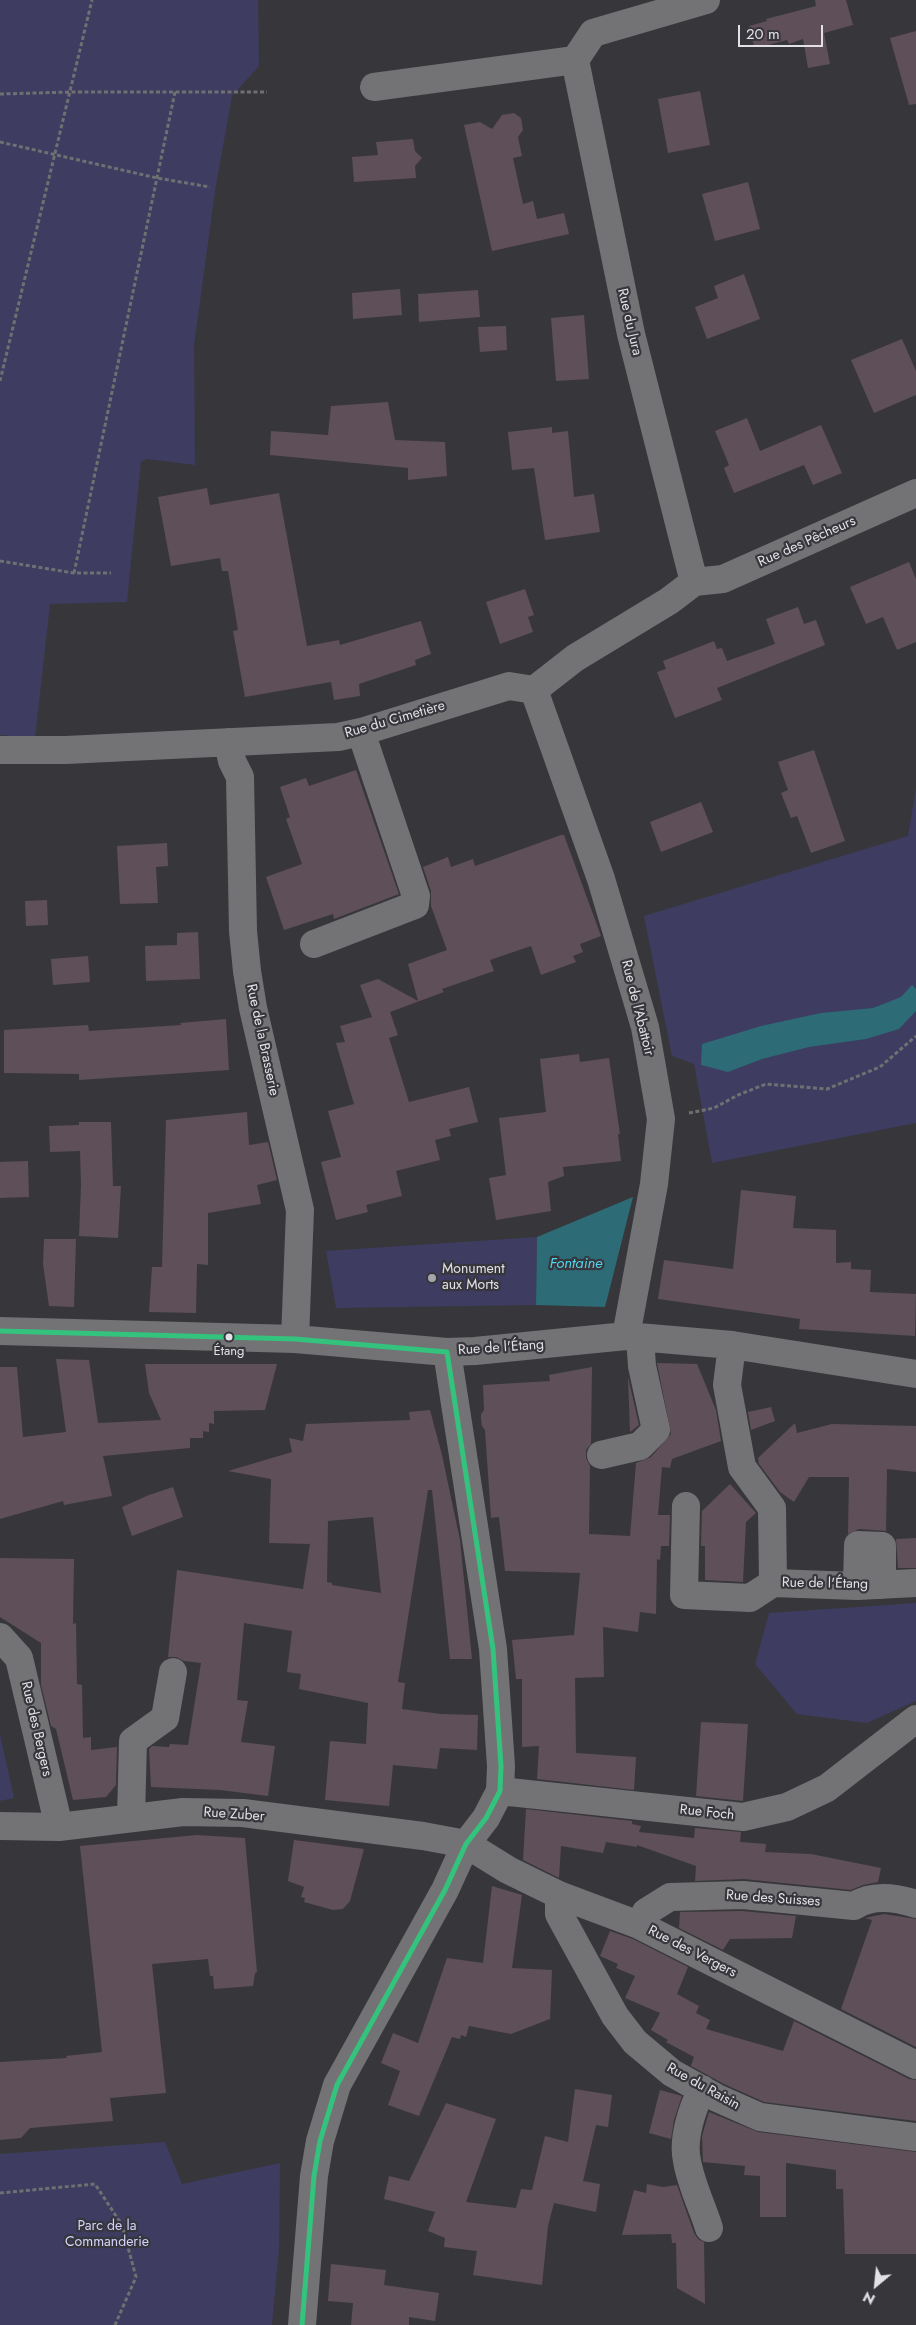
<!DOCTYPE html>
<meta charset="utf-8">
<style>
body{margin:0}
#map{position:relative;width:916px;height:2325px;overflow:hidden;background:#37373b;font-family:Jost,sans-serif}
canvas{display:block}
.north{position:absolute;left:851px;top:2260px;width:50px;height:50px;-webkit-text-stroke:4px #36363c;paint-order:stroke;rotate:208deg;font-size:14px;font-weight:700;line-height:20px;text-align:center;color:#e2e2e6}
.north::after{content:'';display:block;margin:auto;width:18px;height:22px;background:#e2e2e6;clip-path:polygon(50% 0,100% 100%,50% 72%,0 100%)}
.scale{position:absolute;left:738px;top:25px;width:85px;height:22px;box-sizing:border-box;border:2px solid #e2e2e6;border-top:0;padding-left:6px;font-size:15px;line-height:18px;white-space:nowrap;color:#e2e2e6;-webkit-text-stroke:4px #36363c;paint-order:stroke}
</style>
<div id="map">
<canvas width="916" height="2325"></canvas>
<div class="north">N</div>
<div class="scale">20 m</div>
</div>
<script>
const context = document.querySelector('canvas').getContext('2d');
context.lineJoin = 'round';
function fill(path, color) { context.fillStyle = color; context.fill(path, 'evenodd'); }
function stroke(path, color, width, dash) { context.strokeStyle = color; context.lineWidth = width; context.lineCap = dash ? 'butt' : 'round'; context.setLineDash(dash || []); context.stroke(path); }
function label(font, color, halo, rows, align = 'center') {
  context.font = font + ' Jost,sans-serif'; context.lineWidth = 4.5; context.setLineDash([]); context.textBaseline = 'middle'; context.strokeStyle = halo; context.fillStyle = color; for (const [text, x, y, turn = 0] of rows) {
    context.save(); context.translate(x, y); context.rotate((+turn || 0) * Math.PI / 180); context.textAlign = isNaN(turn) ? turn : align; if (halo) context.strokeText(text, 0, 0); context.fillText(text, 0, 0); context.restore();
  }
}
const green = new Path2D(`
 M0,0H258L259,66L232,96L215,191L194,346L195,465L147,459L141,462L127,602L50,604L35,738L0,735Z
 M916,788V1123L712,1163L694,1064L672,1056L644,916L908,836Z
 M537,1237L536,1305L336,1308L326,1251Z
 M916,1603V1701L867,1723L797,1714L755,1664L769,1613Z
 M0,1734L14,1798L0,1801Z
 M165,2142L182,2184L280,2163L279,2248L272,2325H0V2154Z`);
const water = new Path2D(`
 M912,985L916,989V1011L899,1029L866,1039L809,1047L762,1059L728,1072L701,1065L702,1044L761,1026L821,1013L873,1008L901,997Z
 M633,1197L605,1307L536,1305L537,1237Z`);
const building = new Path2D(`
 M815,0H846L853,25L824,33L830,64L808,68L803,39L789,44L787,40L764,46H754L749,26L767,21L766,19L816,6Z
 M916,31V104L909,105L890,38Z
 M700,91L710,145L668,153L658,99Z
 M514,113L521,118L523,130L518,137L522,156L513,158L523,204L533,201L537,219L564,213L569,234L492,251L464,125L480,122L492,129L502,115Z
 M413,139L415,151L422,158L415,166L416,178L354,182L352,157L378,155L376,142Z
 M748,182L760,229L715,241L702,194Z
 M744,274L760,319L707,339L695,307L718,298L714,286Z
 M400,289L402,315L353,319L352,293Z
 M478,290L480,317L419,322L418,294Z
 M584,315L589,379L556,381L551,318Z
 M506,326L507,350L480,352L478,327Z
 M902,339L916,371V395L874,413L851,360Z
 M388,402L395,440L445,442L447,476L408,480V468L270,455L271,431L328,435L331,406Z
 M747,418L760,451L821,425L842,473L813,485L804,465L734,493L724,468L729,465L715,431Z
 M552,427V433L568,431L574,497L594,494L600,532L545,540L534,468L512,470L508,432Z
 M207,488L210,505L279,493L307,646L339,640L340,645L421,621L431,654L415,660L416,665L359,684L360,696L334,700L331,682L245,697L233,631L238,630L228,571H222L220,558L171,566L158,497Z
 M909,562L916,579V642L897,650L883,617L866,624L850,587Z
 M525,589L534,615L528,617L533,632L500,644L486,602Z
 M798,607L804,624L816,620L825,645L717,688L722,700L675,718L657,672L666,669L663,661L714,641L717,649L722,648L727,661L775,644L766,619Z
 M814,750L845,841L811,853L797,816L791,818L781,793L788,790L778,762Z
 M356,770L399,894L334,919L333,914L284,930L266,877L302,864L286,819L290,817L280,787L306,778L309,786Z
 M701,802L713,832L661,852L650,822Z
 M561,835H564L601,936L580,944L583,952L573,956L576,962L541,975L531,946L490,960L494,971L442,989L444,992L390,1012L398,1035L389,1038L409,1102L469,1087L478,1122L449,1129L451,1136L435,1140L440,1160L396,1171L402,1196L366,1205L368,1212L336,1220L321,1162L341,1157L328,1111L354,1104L336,1043L345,1042L340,1026L372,1017L360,985L378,979L418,1001L408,964L447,950L431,906V891L423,867L448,857L451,867L473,859L475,866Z
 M167,843L168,866L156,867L158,903L120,904L117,846Z
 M47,900L48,925L26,926L25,901Z
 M198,932L200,979L146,981L145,946L177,945V933Z
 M88,956L90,982L53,985L51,959Z
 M226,1019L229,1070L79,1080V1074L4,1073V1030L88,1025L89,1031L181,1025L180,1023Z
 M579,1054L580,1062L609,1058L620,1134H618L621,1161L563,1167L564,1176L548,1182L551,1211L496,1220L489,1178L506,1175L499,1118L546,1112L540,1059Z
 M247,1112L249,1145L268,1142L277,1180L257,1185L261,1204L208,1213V1265L197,1264L196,1313L149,1312L152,1267H162L166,1120Z
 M79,1122H111L113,1186H121L118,1238L79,1236L81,1185L80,1151L50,1152L49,1126L79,1125Z
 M28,1161L29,1197L0,1198V1162Z
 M741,1190L796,1196L793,1228L836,1230V1263L851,1262V1269L871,1270L870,1292L916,1294L915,1336L799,1329L800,1319L658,1299L664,1260L733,1269Z
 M44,1239H76L74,1307L49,1306L43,1264Z
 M56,1359L89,1360L98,1423L161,1420L149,1393L145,1364H277L265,1410L214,1411V1424L209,1423V1432L203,1431V1438H190V1448L103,1456L112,1496L64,1505L63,1501L0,1519V1367H17L23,1437L66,1432Z
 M657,1363L697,1364L716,1410L721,1441L672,1459L670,1468L662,1467L658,1515H670L669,1546H661L660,1560L657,1559L656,1614L640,1612L638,1632L603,1627L604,1677L575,1678L576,1753L636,1757L634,1790L537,1779L539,1746L522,1747V1679H516L512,1640L574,1635L580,1573L505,1571L499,1517L491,1518L485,1430L482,1426L481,1419V1414L484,1410L483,1385L550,1381L549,1375L592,1367L591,1444L586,1450V1458L590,1466L589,1534L630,1536L636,1463L651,1457L671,1434Z
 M628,1377L639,1425L630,1432Z
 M771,1407L775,1421L751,1430L748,1412Z
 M430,1410L442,1455L460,1540L472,1659H450L432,1490H428L398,1682L405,1683L402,1709L441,1714L478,1715L477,1750L440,1748L437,1769L393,1765L389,1806L325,1800L330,1741L366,1744L368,1703L299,1689L301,1674L287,1672L292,1631L244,1623L237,1700L248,1701L241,1742L275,1746L268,1796L220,1790L151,1787L149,1749L152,1746L169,1747L170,1744L188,1745L201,1663L184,1661L176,1657H168L177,1570L303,1589L310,1544L269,1543L271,1479L228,1471L292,1452L289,1438L303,1441L306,1424L410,1420L409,1412ZM373,1517L381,1593L332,1585V1583L327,1582L328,1521Z
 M795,1423L797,1433L832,1424L916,1426V1472L887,1469L886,1531L859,1529L848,1534L849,1477H809L794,1502L780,1492L759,1464L758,1458Z
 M730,1484L756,1513L746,1522L743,1582L705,1580V1546H701L702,1511Z
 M173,1487L183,1517L132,1536L122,1507L149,1495Z
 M916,1538V1568H898L896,1539Z
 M0,1558L74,1559L73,1624L76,1623L77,1684L82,1685L83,1738L91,1737V1750L117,1747L116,1785L106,1797L73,1800L56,1729L51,1726L41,1685V1643L0,1617Z
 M701,1722L748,1724L743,1801L696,1796Z
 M526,1809L632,1821V1824L641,1826L639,1832L694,1838L695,1828L741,1832L740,1842L766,1844L765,1852L811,1854L881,1868L878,1882L863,1885L851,1890L744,1879L695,1881L696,1866L637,1845V1847L606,1842L603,1853L561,1846L559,1878L523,1860Z
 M197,1835L245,1838L257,1972L255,1973L253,1986L214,1989L213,1976H210L208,1959L152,1964L166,2093L110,2098L113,2121L30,2128L21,2138L0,2140V2062L67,2058L66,2056L102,2052L80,1846Z
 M294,1840L364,1849L350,1901L343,1909L333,1910L304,1902L305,1898L301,1897L304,1887L288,1881Z
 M492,1886L522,1895L512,1968L552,1970L550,2019L511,2034L469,2026L466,2037L461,2035L460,2039L452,2037L419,2116L388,2105L400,2071L381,2063L393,2033L418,2043L447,1958L483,1963Z
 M742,1911L796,1916L792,1938L730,1939L723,1950L679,1928L680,1912Z
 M884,1914L916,1919V2047L841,2009L872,1920L865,1918Z
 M610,1931L633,1939L688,1967L677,1994L699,2006L696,2013L710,2020L706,2029L783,2051L794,2021L909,2079L916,2080V2121L764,2102L724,2084L691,2066L694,2057L666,2042L668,2040L651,2030L660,2013L625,1998L635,1976L616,1968L618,1964L600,1956Z
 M575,2089L612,2095L608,2127L596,2125L583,2181L600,2184L596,2212L554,2203L548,2226L542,2285L473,2275L477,2251L444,2247L445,2238L428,2231L435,2212L384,2199L389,2176L409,2181L446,2103L496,2119L466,2202L516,2208L521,2189L532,2190L545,2136L568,2142Z
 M660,2090L682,2096L674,2120L671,2139L649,2133Z
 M709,2112L758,2132L916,2152V2254H845L843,2189H836V2170L786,2163V2217H760V2176L744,2175L745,2166L703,2162L702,2136Z
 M647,2184L663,2187L677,2185L694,2233L698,2239L704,2242L705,2304L677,2288L676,2243H672L671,2234L622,2235L634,2190L646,2193Z
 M331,2264L386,2270L384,2285L439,2293L435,2321L409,2317V2325H351L353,2303L328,2301Z`);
const path = new Path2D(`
 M0,94L71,92H267
 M0,142L157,178L210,187
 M0,381L92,0
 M0,561L74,573H111
 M74,573L175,92
 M689,1113L714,1108L738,1095L766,1084L827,1089L880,1067L916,1036
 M0,2193L95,2184L122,2225L136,2277L115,2325`);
const minor = new Path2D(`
 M374,87L575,60
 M694,582L631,334L575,60L593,33L706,0
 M534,690L601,879L645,1027L661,1119L654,1184L626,1336
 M228,742L232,761L240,777L243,931L247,971L253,1008L300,1210L295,1339
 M0,750H66L338,737L361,732L509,686L534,690L575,658L669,601L694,582L723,579L916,493
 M314,944L415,905L416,896L361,732
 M0,1331L295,1339L447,1352L475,1351L626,1336L732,1345L916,1374
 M732,1345L727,1385L742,1467L772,1508L773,1583L857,1586L916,1583
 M601,1455L640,1446L656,1430L642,1366L640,1338
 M686,1506L684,1595L750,1598L773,1583
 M857,1586L858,1545L882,1546V1585
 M0,1637L19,1658L59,1827
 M500,1791L743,1817L787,1807L827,1788L916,1719
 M131,1818L133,1741L165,1718L173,1672
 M0,1826L59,1827L183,1812L243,1813L423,1836L466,1844L508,1870L559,1895L639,1925L916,2065
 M559,1895V1914L615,2016L635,2042L672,2073L717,2098L760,2117L916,2137
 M639,1925L646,1912L670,1897L743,1895L854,1906C872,1894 895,1897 916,1904
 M702,2089C692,2109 682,2139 687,2161C691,2184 702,2206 709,2228
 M302,2325L314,2176L320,2141L337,2085L445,1890L466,1844L486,1818L500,1791L501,1766L493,1649L447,1352`);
const bus1 = new Path2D(`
 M0,1331L295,1339L447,1352L493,1649L501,1766L500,1791L486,1818L466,1844L445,1890L337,2085L320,2141L314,2176L302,2325`);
const markers = [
 [432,1278,5,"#a6a6aa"],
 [229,1337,4.5,"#e2e2e6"]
];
const busNames = [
 ["Étang",229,1352]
];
const streetNames = [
 ["Rue du Jura",629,322,77],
 ["Rue des Pêcheurs",807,542,-24],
 ["Rue du Cimetière",395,720,-16],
 ["Rue de l'Abattoir",637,1008,76],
 ["Rue de la Brasserie",262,1040,78],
 ["Rue de l'Étang",501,1348,-4],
 ["Rue de l'Étang",825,1584,1],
 ["Rue des Bergers",36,1729,77],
 ["Rue Foch",707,1813,6],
 ["Rue Zuber",234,1815,4],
 ["Rue des Suisses",773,1899,4],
 ["Rue des Vergers",692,1952,27],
 ["Rue du Raisin",703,2087,29]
];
const poiNames = [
 ["Monument",442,1270],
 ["aux Morts",442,1286]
];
const parkNames = [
 ["Parc de la",107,2227],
 ["Commanderie",107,2243]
];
const waterNames = [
 ["Fontaine",576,1264]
];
fill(green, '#3e3c60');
fill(water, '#2d6b76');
fill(building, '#5f4f58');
stroke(path, '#707073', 3, [4, 2.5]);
stroke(minor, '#737376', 28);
stroke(bus1, '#33c37c', 5);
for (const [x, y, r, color] of markers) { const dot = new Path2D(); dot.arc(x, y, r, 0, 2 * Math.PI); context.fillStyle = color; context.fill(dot); stroke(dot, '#36363c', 2); }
label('13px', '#e2e2e6', '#36363c', busNames);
label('14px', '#e2e2e6', '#36363c', streetNames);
label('14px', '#e2e2e6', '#36363c', poiNames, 'left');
label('14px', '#d3d3fe', '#36363c', parkNames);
label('italic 15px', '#4fd4ea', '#36363c', waterNames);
</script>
